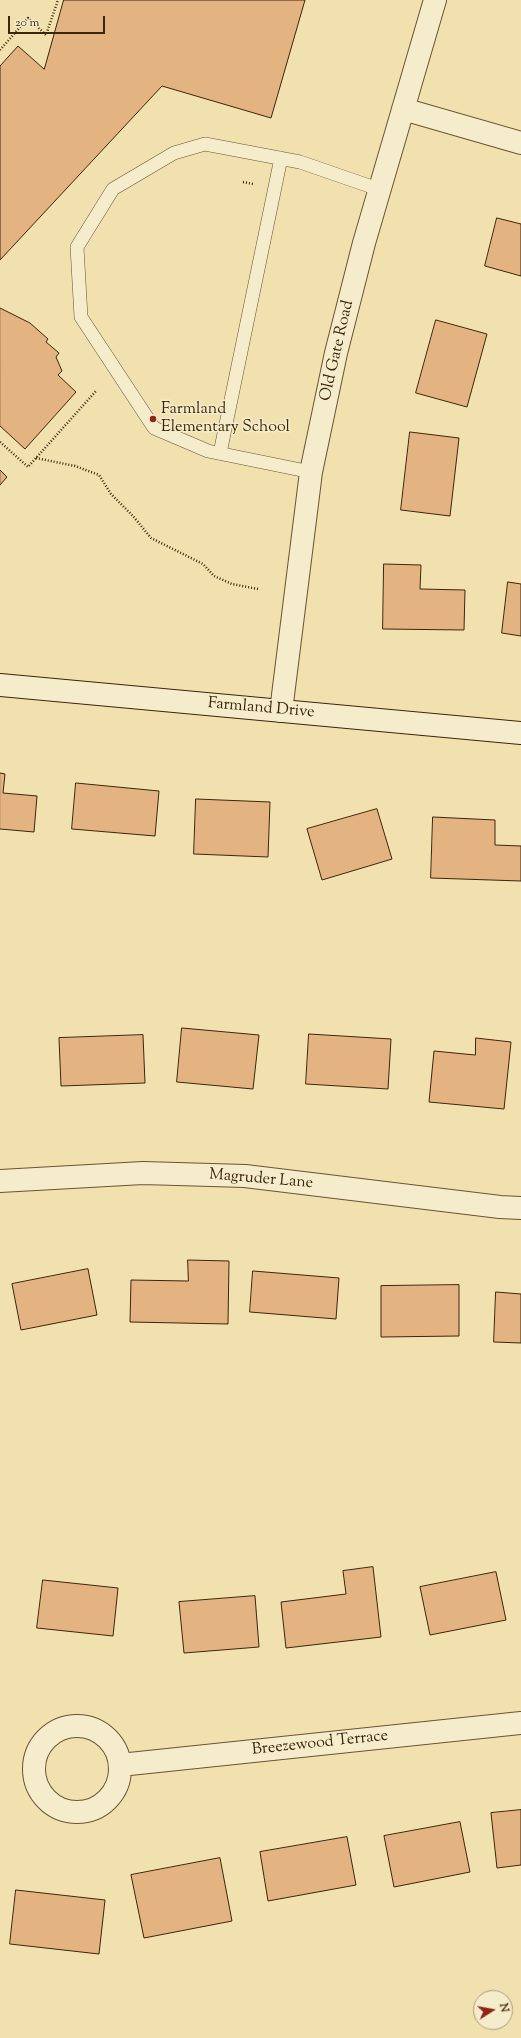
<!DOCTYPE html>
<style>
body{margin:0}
#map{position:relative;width:521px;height:2038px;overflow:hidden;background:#f0e1af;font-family:"Sorts Mill Goudy",serif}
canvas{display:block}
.north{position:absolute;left:473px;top:1990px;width:40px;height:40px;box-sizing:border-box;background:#f5eccb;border:1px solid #ab9c7e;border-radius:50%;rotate:79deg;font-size:11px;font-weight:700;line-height:16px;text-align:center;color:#3d250a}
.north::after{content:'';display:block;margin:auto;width:14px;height:18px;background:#8f2418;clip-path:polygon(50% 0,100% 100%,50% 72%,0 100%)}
.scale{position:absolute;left:8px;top:16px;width:97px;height:18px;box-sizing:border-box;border:2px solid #3d250a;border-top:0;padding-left:5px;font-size:12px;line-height:14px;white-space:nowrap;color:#3d250a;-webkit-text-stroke:3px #f5eccb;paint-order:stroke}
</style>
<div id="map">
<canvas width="521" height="2038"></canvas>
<div class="north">N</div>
<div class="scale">20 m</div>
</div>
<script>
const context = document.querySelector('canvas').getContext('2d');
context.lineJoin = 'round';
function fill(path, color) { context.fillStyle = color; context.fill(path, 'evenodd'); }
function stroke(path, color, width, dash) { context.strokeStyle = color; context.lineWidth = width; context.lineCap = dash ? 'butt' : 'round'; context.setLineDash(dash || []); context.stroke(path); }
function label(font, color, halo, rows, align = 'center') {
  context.font = font + ' "Sorts Mill Goudy",serif'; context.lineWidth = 3; context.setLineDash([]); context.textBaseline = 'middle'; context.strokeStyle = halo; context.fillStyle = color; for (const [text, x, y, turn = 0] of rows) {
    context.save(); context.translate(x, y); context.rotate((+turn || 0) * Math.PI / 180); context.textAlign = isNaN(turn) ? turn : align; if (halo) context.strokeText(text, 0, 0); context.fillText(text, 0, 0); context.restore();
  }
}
const building = new Path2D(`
 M64,0H305L271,118L162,86L0,260V66L18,46L44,69Z
 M497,218L521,224V276L485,266Z
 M0,308L30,323L48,339L46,342L59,353L56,357L62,371L58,375L76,392L25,449L0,426Z
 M436,320L487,334L467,407L416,393Z
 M410,432L459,438L450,516L401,510Z
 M0,470L7,477L0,485Z
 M384,564L421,565L420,589L465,590L464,630L383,629Z
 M508,582L521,584V636L502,633Z
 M0,773L5,774L3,793L37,796L34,832L0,829Z
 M76,783L159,791L155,836L72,829Z
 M196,799L270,802L268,857L194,854Z
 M377,809L392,859L322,880L307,829Z
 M433,817L495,820V845L521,846V881L431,878Z
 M182,1028L259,1035L253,1089L177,1082Z
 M309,1034L391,1039L388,1089L306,1084Z
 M143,1035L145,1083L61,1086L59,1038Z
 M476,1038L511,1042L504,1109L429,1102L434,1051L475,1055Z
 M188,1260L229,1261L228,1324L130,1322L131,1280L188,1281Z
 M88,1269L97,1315L21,1330L12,1284Z
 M253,1271L339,1278L336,1319L250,1312Z
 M459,1285V1336L381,1337V1286Z
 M496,1292L521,1294V1343L494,1342Z
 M373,1567L381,1637L286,1648L281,1602L346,1594L343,1571Z
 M496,1572L506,1620L430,1635L420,1587Z
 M43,1580L118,1588L113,1636L37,1628Z
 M255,1596L259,1647L184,1653L179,1602Z
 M521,1810V1865L497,1868L491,1813Z
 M460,1822L470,1872L394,1887L384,1836Z
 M347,1837L356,1885L268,1901L260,1852Z
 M220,1858L232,1921L144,1938L131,1875Z
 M16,1890L105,1900L99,1954L10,1944Z`);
const path = new Path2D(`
 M0,50L28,18L46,35L58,0
 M243,182L253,184
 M0,442L28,467L96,391
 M36,458L75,466L99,475L111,494L133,516L151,538L203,564L214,576L232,584L258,589`);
const lane = new Path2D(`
 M220,453L281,158
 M311,472L208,451L154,428L81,317L77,247L113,189L174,153L205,144L300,162L381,190`);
const street = new Path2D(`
 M403,109L521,143
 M281,711L311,472L336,353L364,243L435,0
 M0,1181L143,1173L245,1176L500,1207L521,1208
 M34 1769a43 43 0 1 1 86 0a43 43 0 1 1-86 0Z
 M120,1765L521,1723`);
const secondary = new Path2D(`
 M0,685L521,733`);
const markers = [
 [153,419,4,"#8f2418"]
];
const streetNames = [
 ["Old Gate Road",338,351,-77],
 ["Farmland Drive",261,709,5],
 ["Magruder Lane",261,1180,5],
 ["Breezewood Terrace",320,1744,-6]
];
const poiNames = [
 ["Farmland",161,410],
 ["Elementary School",161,428]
];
fill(building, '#e4b382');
stroke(building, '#3d250a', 1);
stroke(lane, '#6a5433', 14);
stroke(street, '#6a5433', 24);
stroke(secondary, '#3d250a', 24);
stroke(path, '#3d250a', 2.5, [1, 2]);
stroke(lane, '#f5eccb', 13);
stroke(street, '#f5eccb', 22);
stroke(secondary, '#f5eccb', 22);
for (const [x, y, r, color] of markers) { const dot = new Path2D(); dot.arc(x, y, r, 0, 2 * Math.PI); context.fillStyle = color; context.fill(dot); stroke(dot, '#f5eccb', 1.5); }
label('16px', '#3d250a', '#f5eccb', streetNames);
label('16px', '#3d250a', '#f5eccb', poiNames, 'left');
</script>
